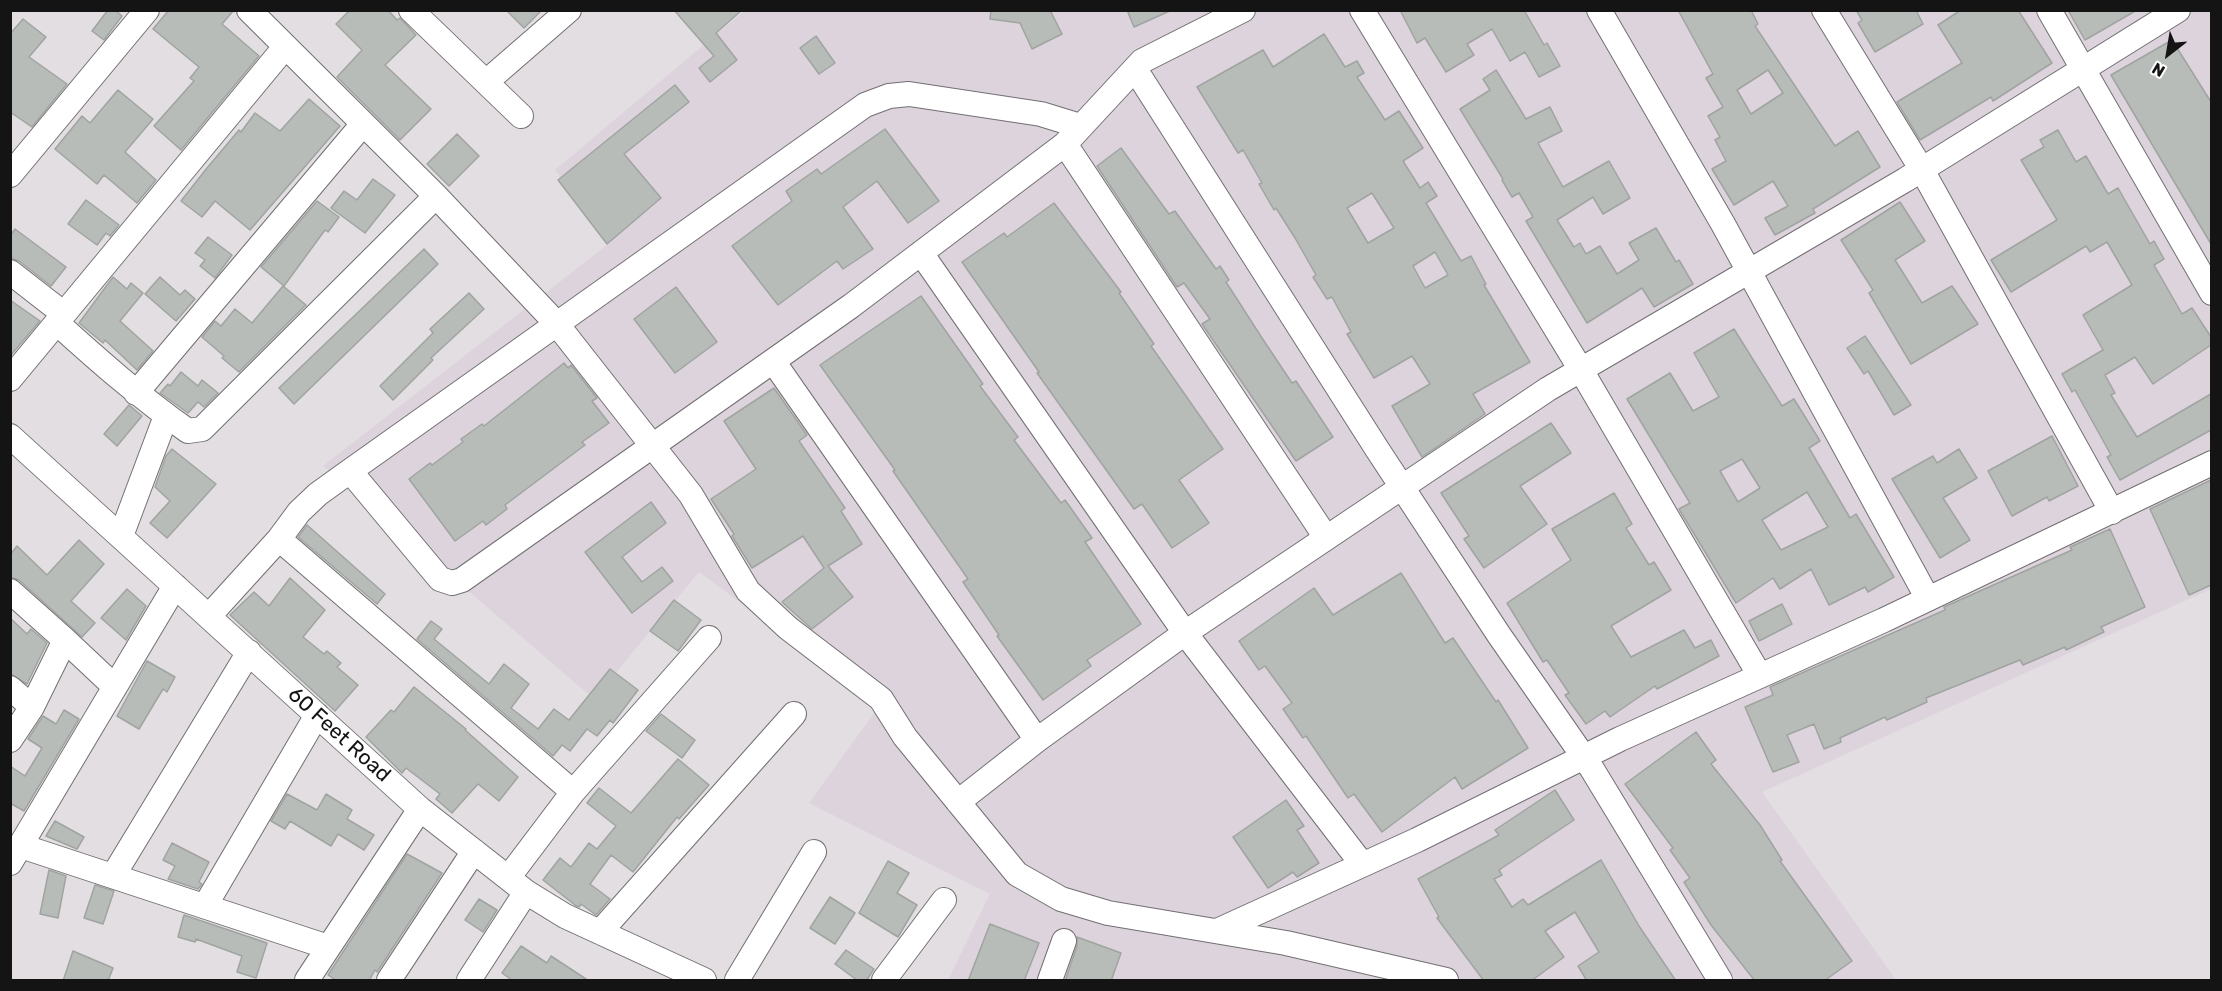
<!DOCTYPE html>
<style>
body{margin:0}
#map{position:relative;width:2222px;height:991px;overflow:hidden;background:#e2dee1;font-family:Rubik,sans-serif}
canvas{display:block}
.frame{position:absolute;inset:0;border:12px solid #151415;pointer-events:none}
.north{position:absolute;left:2138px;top:24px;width:60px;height:60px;-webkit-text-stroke:4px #fff;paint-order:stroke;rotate:211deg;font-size:16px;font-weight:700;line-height:24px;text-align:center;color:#151415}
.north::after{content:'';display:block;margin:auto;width:21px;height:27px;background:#151415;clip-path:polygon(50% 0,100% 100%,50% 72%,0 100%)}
</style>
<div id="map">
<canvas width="2222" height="991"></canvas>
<div class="frame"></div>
<div class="north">N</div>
</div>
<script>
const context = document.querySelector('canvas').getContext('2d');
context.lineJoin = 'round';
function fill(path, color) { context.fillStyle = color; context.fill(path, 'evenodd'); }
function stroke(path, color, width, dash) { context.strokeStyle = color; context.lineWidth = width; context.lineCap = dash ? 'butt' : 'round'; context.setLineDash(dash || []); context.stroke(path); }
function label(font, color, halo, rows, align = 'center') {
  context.font = font + ' Rubik,sans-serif'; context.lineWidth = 4.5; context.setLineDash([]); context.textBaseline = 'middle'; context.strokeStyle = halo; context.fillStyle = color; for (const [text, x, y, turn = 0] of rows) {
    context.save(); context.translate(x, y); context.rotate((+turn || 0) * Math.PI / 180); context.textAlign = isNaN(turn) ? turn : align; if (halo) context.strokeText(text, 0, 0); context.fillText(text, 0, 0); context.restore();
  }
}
const built = new Path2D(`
 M744,11H2211V589L1762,792L1896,980H948L990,894L809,803L880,705L699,572L594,699L323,466L611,242L555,170Z`);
const building = new Path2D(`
 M108,10H115L122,16L104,40L92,31Z
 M169,10H234L222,24L259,56L181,150L154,126L194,81L190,78L199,67L153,29Z
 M350,10H388L397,20L400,18L416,35L385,65L431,109L400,140L337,77L362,50L336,24Z
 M506,10H542L524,28Z
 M674,10H742L716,33L737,60L710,82L699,68L714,56Z
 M991,10H1050L1062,34L1032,49L1020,23L990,19Z
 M1127,10H1172L1134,27Z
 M1400,10H1524L1544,45L1547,43L1560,66L1539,77L1525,52L1510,61L1492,29L1467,44L1474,55L1446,72L1425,38L1417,43Z
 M1678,10H1751L1758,24L1755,26L1835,146L1858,131L1880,167L1813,209L1815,213L1775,235L1765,218L1788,206L1773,181L1734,205L1712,169L1726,161L1715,140L1720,137L1708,116L1723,107L1706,78L1713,74ZM1768,70L1783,93L1751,114L1737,90Z
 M1856,10H1916L1923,24L1875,52L1858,23L1862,20Z
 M1961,10H2018L2052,63L1993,101L1991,97L1920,140L1897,102L1962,63L1938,25Z
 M2068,10H2137L2085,40Z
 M23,19L46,37L29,57L67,84L32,127L10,112V34Z
 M1324,34L1345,67L1357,61L1364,73L1357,77L1385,120L1399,111L1423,148L1403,161L1420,188L1428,182L1437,196L1426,203L1461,261L1471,256L1486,284L1484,285L1530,362L1473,394L1485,414L1422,457L1392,406L1430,384L1412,356L1374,378L1347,334L1351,332L1332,297L1327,299L1313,277L1316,275L1295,238L1276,208L1274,210L1259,184L1262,183L1243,150L1238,153L1197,87L1263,50L1273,67ZM1372,193L1394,228L1368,243L1347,208ZM1435,252L1448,275L1425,288L1413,266Z
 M816,36L835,63L819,74L800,48Z
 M2172,40L2211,102V244L2111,75Z
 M1496,70L1526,119L1550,107L1562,131L1538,143L1563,187L1609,161L1630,198L1603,214L1593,197L1557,220L1574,247L1580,243L1586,254L1600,246L1617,274L1639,260L1629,243L1656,228L1676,262L1679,260L1693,284L1654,307L1642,288L1587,323L1526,221L1533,217L1519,193L1512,197L1502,180L1503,179L1460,109L1490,90L1483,79Z
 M675,85L689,102L624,154L661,198L607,244L558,180Z
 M118,90L153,119L125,152L156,180L137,203L104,175L97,184L55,149L82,116L90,123Z
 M309,99L340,126L250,230L215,201L202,217L181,201L207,168L239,130L241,132L255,113L280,131Z
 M885,129L939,201L908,223L877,181L843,207L873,249L843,269L837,261L778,305L732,246L792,201L786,191L817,169L821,174Z
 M2058,130L2076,162L2086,156L2108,194L2118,188L2150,244L2154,241L2164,259L2154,265L2182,314L2192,308L2211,337V345L2153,384L2135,357L2105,375L2115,393L2111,395L2137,437L2211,394V430L2120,480L2107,457L2111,455L2075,390L2072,392L2062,374L2103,350L2083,315L2132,285L2107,242L2090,252L2086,246L2011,292L1991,260L2057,220L2021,160L2044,147L2040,140Z
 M457,134L479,156L449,186L427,164Z
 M1121,148L1169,214L1175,211L1216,269L1220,266L1229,280L1226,282L1262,338L1292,383L1296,381L1333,437L1296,461L1202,324L1210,319L1184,283L1177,287L1097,166Z
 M373,179L395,195L365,233L331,208L344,191L357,200Z
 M86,200L119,225L110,236L106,233L97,245L68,224Z
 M317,201L339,217L328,232L325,230L284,286L261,267Z
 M1900,202L1925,241L1895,260L1922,303L1952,286L1978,324L1911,364L1869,293L1873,290L1841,240Z
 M1054,203L1121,292L1119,293L1154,344L1151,346L1223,449L1179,480L1209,523L1172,548L1142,504L1134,509L1037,373L1039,372L962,262L1004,233L1007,237Z
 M15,229L66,267L51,286L19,261L10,258V236Z
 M208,237L232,255L215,278L200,266L205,260L195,253Z
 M424,249L438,264L294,404L279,388Z
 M113,277L127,289L131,283L143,293L120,321L153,351L137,370L105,340L103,343L79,323Z
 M160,277L180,295L185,290L195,299L176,321L145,294Z
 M283,286L306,305L239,372L222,358L224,356L202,337L215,321L221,326L235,309L252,323Z
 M676,287L717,342L675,373L634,319Z
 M469,293L484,309L431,358L433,360L393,400L380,386L433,333L430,329Z
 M921,296L983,384L980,386L1018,437L1014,440L1061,503L1065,500L1092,538L1085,542L1141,624L1087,660L1091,666L1043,700L997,636L999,635L963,582L968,579L893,471L895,470L820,365Z
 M10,300L40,321L10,356Z
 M1734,329L1782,406L1794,399L1820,441L1809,448L1850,518L1856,514L1894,577L1868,592L1865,587L1829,605L1811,569L1780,589L1773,578L1736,603L1679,509L1690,503L1627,399L1670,373L1693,411L1719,397L1694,353ZM1742,459L1760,488L1738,502L1720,471ZM1807,492L1828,527L1781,550L1762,520Z
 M1865,336L1911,405L1894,415L1868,371L1864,374L1847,348Z
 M564,363L568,368L571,365L597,398L592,401L609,423L582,442L585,445L505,505L507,509L486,525L483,521L455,541L409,479L430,463L432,465L463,442L461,439L482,424L484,426Z
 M181,372L198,386L202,380L218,393L204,407L198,402L188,413L160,393L168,384L170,386Z
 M774,388L807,435L799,441L845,508L841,511L862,544L828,566L853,597L812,629L782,602L824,568L803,536L752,568L732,536L734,534L711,499L756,469L724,421Z
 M129,405L142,416L117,446L104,434Z
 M1551,423L1571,453L1520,486L1547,524L1484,568L1464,539L1469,536L1441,493Z
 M2052,436L2078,486L2049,501L2047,497L2012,516L1988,471Z
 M172,449L216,484L167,538L150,523L170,501L155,487L166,456Z
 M1959,449L1977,478L1943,498L1970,540L1940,558L1892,479L1933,456L1937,463Z
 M2211,480V585L2189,595L2150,509Z
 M1614,493L1632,524L1626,528L1649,565L1654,562L1671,590L1611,626L1631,657L1684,630L1695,648L1711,640L1719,656L1657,689L1655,686L1610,717L1605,711L1586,724L1565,695L1569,693L1547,660L1543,662L1507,603L1571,560L1552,529Z
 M651,502L666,523L622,557L642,582L662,567L673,581L632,613L585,552Z
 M307,525L385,594L377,604L298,537Z
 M2110,529L2145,607L2101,627L2104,632L2066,650L2065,647L2023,665L2020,660L1926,698L1927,702L1887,720L1885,717L1840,738L1841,742L1824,749L1814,724L1787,735L1799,762L1773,772L1745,707L1773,695L1770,687L1945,610L1944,607L2072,550L2070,547Z
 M79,540L104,564L71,601L95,623L82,637L19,580L10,577V555L17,546L47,575Z
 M1401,573L1445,643L1453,638L1496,702L1498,700L1528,748L1462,789L1455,777L1382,832L1354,794L1348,798L1306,736L1303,738L1283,709L1292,703L1265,666L1259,670L1239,641L1314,588L1333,615Z
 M290,578L325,610L303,637L324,654L327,651L341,663L337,667L358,685L335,711L230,615L254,592L269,606Z
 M127,589L146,606L126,640L101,618Z
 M674,600L701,620L678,651L650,631Z
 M1782,604L1792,624L1759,641L1749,621Z
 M10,618L27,634L31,629L47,643L27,684L10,674Z
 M431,621L442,629L434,639L489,684L504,664L529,684L511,708L538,729L554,709L569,720L610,669L638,690L613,723L610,720L597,736L587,729L570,751L562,745L553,756L417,639Z
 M147,661L175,677L167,692L163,689L139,729L117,716Z
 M414,687L466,729L465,730L518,777L499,801L478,784L452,813L436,799L440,794L406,768L402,773L366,737L391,710L394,712Z
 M64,710L79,719L24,811L10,803V766L25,776L42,748L28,739L43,716L56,724Z
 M661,714L695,740L682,758L646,731Z
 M1696,732L1716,760L1711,764L1760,825L1782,860L1780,861L1852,961L1824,981H1755L1711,925L1684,882L1690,878L1670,850L1673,848L1625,784Z
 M678,759L709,785L679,819L677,817L633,872L611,855L590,884L610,899L596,915L581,904L579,907L575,905L543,880L560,858L571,867L589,843L597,849L616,826L587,803L599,788L631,813Z
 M1555,790L1574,820L1499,870L1502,875L1494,879L1512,907L1523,899L1528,905L1601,860L1639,926L1676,981H1587L1578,966L1599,952L1575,912L1545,931L1564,957L1531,981H1484L1437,918L1439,917L1418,879L1499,835L1495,830Z
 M287,794L317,810L326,794L352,810L347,819L374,835L364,850L338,834L331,846L290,821L285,829L271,821Z
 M1286,800L1304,826L1297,830L1319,863L1297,877L1293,872L1268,888L1233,837Z
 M55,821L84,837L77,849L46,836Z
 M172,843L209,862L199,882L202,884L198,889L168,879L175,866L163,860Z
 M407,854L442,873L377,972L375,970L369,981H337L328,975Z
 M888,861L909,873L897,893L917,905L898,937L859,913Z
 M49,870L66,876L58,918L40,914Z
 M95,885L114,891L103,924L84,918Z
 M830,897L855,913L835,944L810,928Z
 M479,899L497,910L483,932L465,920Z
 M184,915L267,943L256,978L237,972L242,956L196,939L195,942L178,937Z
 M990,924L1039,943L1024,981H968Z
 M1077,937L1121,953L1111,981H1065L1077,946Z
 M521,946L547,963L551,956L589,981H513L502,973Z
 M846,950L874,969L866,981H858L835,964Z
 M73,951L113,968L108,981H63Z`);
const minor = new Path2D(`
 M249,10L436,196L556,323L691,495L748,591L788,628L881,699L905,737L1017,874L1061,899L1108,913L1286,943L1446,980
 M411,10L521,116
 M1362,10L1581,370L1760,676
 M1599,10L1723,224L1928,599
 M1824,10L1922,170L2112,512
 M2049,10L2212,293
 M1135,69L1377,449L1499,635L1592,769L1720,980
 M486,82L569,10
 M1065,144L1325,536
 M10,175L147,10
 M921,253L1185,633L1362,864
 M10,272L64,314
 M57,323C99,361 141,398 188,431L202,429L436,196
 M773,361L1037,740
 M10,379L285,47
 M136,393L363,124
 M10,436L420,809L526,892L565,916L704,980
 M350,471L865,105L889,96L909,94L1041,114L1080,126
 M121,536L166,416
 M279,539L573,792
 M10,591L65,640
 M209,616L279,539L299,512L318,494L350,471L440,579L452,583L462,580L851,306L1065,144L1142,61L1243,10
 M10,688L32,707
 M10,740L32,707L65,640L115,687
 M958,802L1037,740L1185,633L1548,389L1905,180L2178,10
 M21,846L328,947
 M10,863L175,586
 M113,876L249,652
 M508,878L573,792L709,638
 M205,906L317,715
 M1217,931L1417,840L1620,739L1884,620L2212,463
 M600,932L794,714
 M307,980L420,809
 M389,980L474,851
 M469,980L526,892
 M737,980L814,852
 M884,980L944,900
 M1050,980L1064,941`);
const streetNames = [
 ["60 Feet Road",339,735,42]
];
fill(built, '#ddd3dc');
fill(building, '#b7bcb9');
stroke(building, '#a0a4a1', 1.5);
stroke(minor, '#726f72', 26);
stroke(minor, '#fff', 24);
label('21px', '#151415', '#fff', streetNames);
</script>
